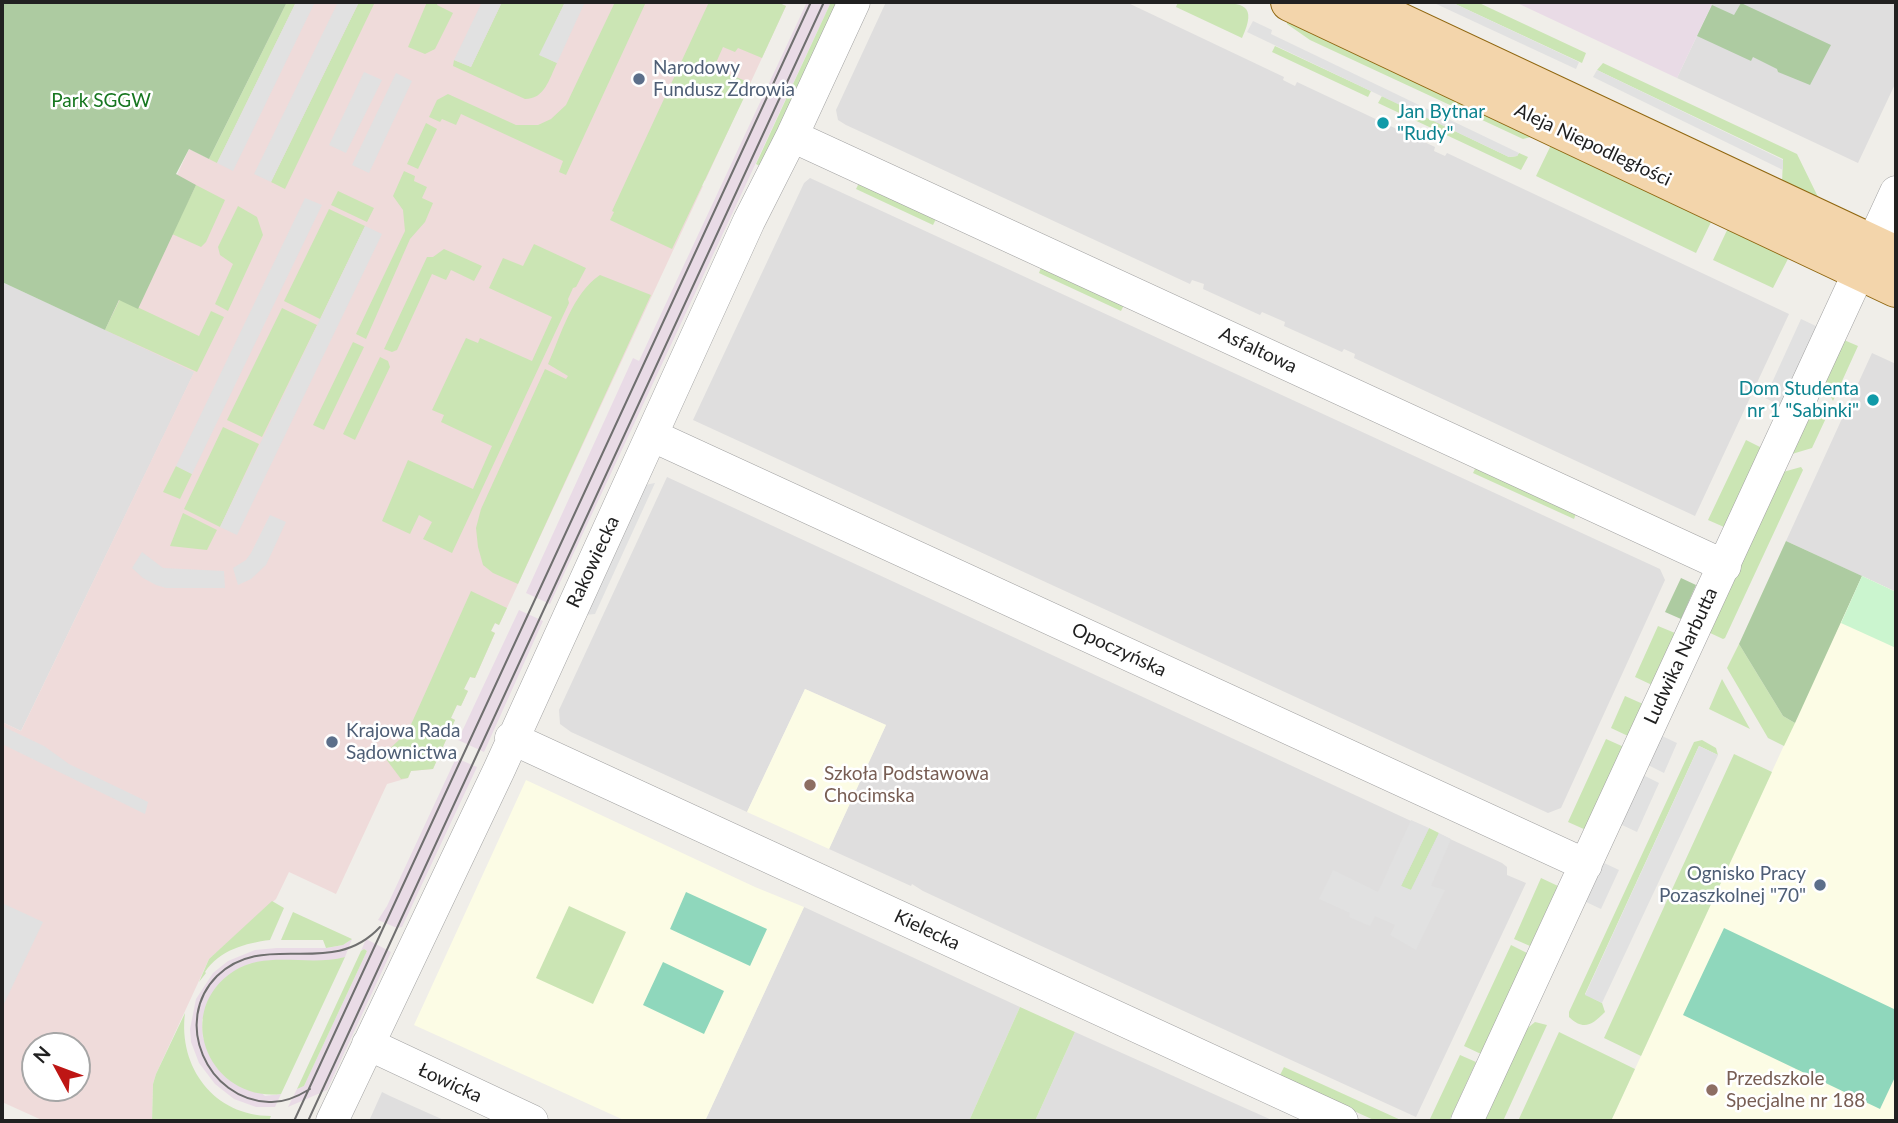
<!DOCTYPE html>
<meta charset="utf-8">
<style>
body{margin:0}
#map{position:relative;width:1898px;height:1123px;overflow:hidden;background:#f0eee9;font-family:Lato,sans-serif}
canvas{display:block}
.frame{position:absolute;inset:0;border:4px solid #212121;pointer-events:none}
.north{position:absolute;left:21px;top:1032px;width:70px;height:70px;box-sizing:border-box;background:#fff;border:2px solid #a6a6a6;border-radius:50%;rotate:311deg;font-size:19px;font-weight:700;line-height:28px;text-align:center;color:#212121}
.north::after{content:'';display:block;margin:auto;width:24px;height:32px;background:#be1614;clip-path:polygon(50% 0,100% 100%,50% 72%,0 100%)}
</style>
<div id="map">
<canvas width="1898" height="1123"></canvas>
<div class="frame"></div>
<div class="north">N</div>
</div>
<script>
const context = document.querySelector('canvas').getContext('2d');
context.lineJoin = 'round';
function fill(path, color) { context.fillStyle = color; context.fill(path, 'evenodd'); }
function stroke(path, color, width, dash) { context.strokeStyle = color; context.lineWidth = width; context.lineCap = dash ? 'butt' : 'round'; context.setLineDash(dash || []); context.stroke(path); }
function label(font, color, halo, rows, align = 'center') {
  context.font = font + ' Lato,sans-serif'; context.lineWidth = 5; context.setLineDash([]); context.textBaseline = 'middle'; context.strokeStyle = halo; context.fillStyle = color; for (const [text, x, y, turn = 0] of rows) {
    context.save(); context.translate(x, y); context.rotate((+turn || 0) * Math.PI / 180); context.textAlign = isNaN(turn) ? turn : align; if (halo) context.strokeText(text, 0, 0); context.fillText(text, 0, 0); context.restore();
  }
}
const residential = new Path2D(`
 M886,2H1126L1284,77L1283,80L1295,86L1297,82L1435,147L1434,151L1445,156L1447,153L1789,314L1695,516L1354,358L1355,354L1344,349L1342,352L1284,326L1285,322L1262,312L1260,315L1203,289L1204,284L1192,280L1190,284L846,125L838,120L836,110Z
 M1713,2H1896V82L1858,163L1677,78Z
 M810,178L1660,569L1665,580L1561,808L1548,813L693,420L804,183Z
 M2,282L195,371L21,731L2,722Z
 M1872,353L1896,364V592L1786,541Z
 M667,477L1502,863L1507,867V875L1526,883L1416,1117L1026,939L923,891L912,884L911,886L829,849L886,725L805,689L747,812L571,732L560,724L559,710Z
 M804,907L1020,1007L969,1121H705Z
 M1075,1032L1274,1121H1035Z
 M382,1092L390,1096L446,1121H369Z`);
const commercial = new Path2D(`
 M287,2H777L786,6L705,181L703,180L701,185L703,186L499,625L495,623L491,631L495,633L475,678L470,677L464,689L468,691L461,706L457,705L451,718L455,720L433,769L411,771L408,778L387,784L336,894L289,872L276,899L209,959L156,1074L153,1084L152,1121H44L2,1102V722L21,731L194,372L105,330L189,149L210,159ZM35,1046H77V1088H35Z`);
const industrial = new Path2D(`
 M807,2H831L550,604L526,593L633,358L639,361Z
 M1515,2H1713L1677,78Z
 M519,610L543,621L484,752L458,740Z
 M456,758L477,767L402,927L397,928L378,920L387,906Z
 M352,939L345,957L339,959L323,961H266L249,964L235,971L202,1020L203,1038L265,1096L281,1094L275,1107H256L234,1099L215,1084L199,1063L191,1042L190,1029L196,999L213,973L228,961L255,950L277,948H326L343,945Z
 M366,939L391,952L327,1090L288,1107L297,1089L304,1086L367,951L364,949L361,951Z`);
const education = new Path2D(`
 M1862,576L1896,592V1121H1611Z
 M805,689L886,725L829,849L747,812Z
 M526,780L755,887L804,907L705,1121H626L414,1025Z`);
const grass = new Path2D(`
 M287,2H296L217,163L209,159Z
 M359,2H375L285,189L271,182Z
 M427,2H438L437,5L453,13L435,49L425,54L408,47Z
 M502,2H565L540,55L557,63C549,79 545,99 525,99L453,66L454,60L471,67Z
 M615,2H646L566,175L559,172L563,161L461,114L456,125L442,119L440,122L429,117L437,100L448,94L516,125H538L551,119L566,105Z
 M709,2H777L786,6L762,58L738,48L735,52L723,47L715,65L729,72L728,74L751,83L672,249L610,220L614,212L612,211Z
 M831,2H838L762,167L756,164Z
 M1178,2C1190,2 1201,3 1212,3C1240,3 1259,2 1242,38L1176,7Z
 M1451,2H1477L1586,53L1582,63Z
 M1287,17L1533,132L1531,137L1523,139L1310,40L1287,24Z
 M1275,46L1371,91L1368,97L1272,52Z
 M1603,63L1797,154L1818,197L1814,201L1782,183L1783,159L1597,70Z
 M1382,96L1509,157L1517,156L1519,153L1528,157L1521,170L1378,103Z
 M426,123L437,129L418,169L407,164Z
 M1552,143L1713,218L1696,253L1536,176Z
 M404,171L415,176L414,181L427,187L422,198L433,203L425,222L410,239L366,339L356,334L405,231L403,210L393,196Z
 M860,181L937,217L933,225L856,189Z
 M196,185L225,200L206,242L201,247L172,234Z
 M338,191L374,208L367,222L331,205Z
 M238,206L257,217L263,235L228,311L215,304L233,264L220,255L218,247Z
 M329,209L365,226L320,319L284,301Z
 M1729,226L1790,255L1773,288L1713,260Z
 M534,244L586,268L576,287L573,288L568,299L569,303L452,553L423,539L432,522L419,515L410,534L382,521L408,460L473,489L492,446L441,422L444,415L432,410L466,338L478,343L480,338L532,361L552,317L489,288L503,258L523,266Z
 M444,249L482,266L474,281L451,270L446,280L432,274L397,350L392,352L384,349L427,257H433Z
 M1042,265L1125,303L1121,311L1039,273Z
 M600,275L651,295L518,584L493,573L483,565L478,547L476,528L481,509L545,369L566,379L568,376L548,364C561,335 572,294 600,275Z
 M120,299L199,336L211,311L224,317L197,372L105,330Z
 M282,308L317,325L262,437L227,420Z
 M1844,340L1858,346L1833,401L1824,383Z
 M353,342L364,347L324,430L313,425Z
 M380,357L388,361L390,367L355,440L343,434Z
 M1816,404L1826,418L1812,448L1792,454Z
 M223,427L259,444L220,527L184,509Z
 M1746,440L1762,448L1724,527L1708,520Z
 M1477,465L1577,511L1574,519L1473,473Z
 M176,466L192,474L180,499L163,492Z
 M1801,467L1803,470L1725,638L1723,639L1708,632L1783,472Z
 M183,513L217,530L207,550L170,546Z
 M471,591L507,608L499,625L495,623L491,631L495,633L475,678L470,677L464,689L468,691L461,706L457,705L451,718L455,720L433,769L411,771L408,778L401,779L383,755L400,739L407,728L409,729Z
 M1658,626L1675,633L1652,685L1635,677Z
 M1739,644L1783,716L1795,723L1784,746L1768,738L1727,668Z
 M1722,679L1750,729L1709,709Z
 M1625,696L1643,704L1628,736L1611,728Z
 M1606,739L1624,747L1586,830L1568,822Z
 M1702,740L1716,748L1718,755L1699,746L1585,994L1602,1003L1605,1012C1592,1025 1584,1031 1569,1017V1012L1694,742Z
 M1734,754L1772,772L1641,1056L1604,1038Z
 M1429,828L1439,833L1411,890L1401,886Z
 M1541,878L1558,886L1530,946L1514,939Z
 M272,901L284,908L270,940C246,943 219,950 205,972L206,973L199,982L209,959Z
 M569,906L626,932L593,1004L536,978Z
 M293,912L352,939L343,945L326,948L323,940H281Z
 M1511,945L1527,953L1481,1054L1464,1046Z
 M364,949L367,951L304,1086L297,1089L361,951Z
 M345,957L281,1094C210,1102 171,1012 234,971C267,950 309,967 345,957Z
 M1020,1007L1075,1032L1035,1121H969Z
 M185,1013C178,1067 214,1116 271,1116L269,1121H152L153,1084L156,1074Z
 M1535,1022L1547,1025L1503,1121H1483L1524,1031Z
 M1559,1032L1635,1069L1611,1121H1518Z
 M1460,1055L1476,1062L1449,1121H1429Z
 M1284,1067L1403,1121H1376L1279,1077Z`);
const forest = new Path2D(`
 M2,2H287L209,159L189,149L176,174L196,185L138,309L119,300L105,330L2,282Z
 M1741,3L1831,45L1810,85L1778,72L1777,69L1753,57L1751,61L1697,36L1712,5L1734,15Z
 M1786,541L1862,576L1795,723L1783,716L1739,644Z
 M1681,578L1696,585L1681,619L1665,612Z`);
const park = new Path2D(`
 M1862,576L1896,592V648L1841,623Z`);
const pitch = new Path2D(`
 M686,892L767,929L750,966L670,929Z
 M1724,928L1896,1010V1075L1880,1109L1683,1015Z
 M663,962L724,991L704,1034L643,1005Z`);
const parking = new Path2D(`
 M296,2H315L233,171L217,163Z
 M338,2H359L271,182L254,174Z
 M482,2H502L471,67L454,60Z
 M565,2H585L557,63L539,55Z
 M1432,2H1451L1579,62L1576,69Z
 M1253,21L1272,30L1271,34L1519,153L1517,156L1509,157L1247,32Z
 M1597,70L1783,160V170L1593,77Z
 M364,72L382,80L346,153L329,145Z
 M396,73L412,81L369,173L352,165Z
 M305,198L322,205L192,474L176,466Z
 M365,226L382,234L237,535L220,527Z
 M1801,319L1818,327L1782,406L1765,398Z
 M655,483L595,614L574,616L634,487Z
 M270,515L286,522L266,565L251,579L238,585L233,568L246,560L251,553Z
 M142,552L163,568L224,571L225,588H166L156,585L143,578L132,568Z
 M2,726L44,746L69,764L148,802L145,814L2,744Z
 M1662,736L1677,743L1664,773L1648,765Z
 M1699,746L1718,755L1602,1003L1585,995Z
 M1643,775L1659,783L1637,832L1620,824Z
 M1411,820L1429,828L1401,886L1411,890L1439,833L1451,839L1431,886L1445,890L1416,950L1390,935L1395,925L1375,916L1370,926L1349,917L1350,913L1319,899L1333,870L1378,892Z
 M1602,862L1619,870L1601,909L1584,901Z
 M2,903L43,922L2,1008Z`);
const minor = new Path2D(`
 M792,136L1725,566
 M653,436L1586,865
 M511,738L1342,1121
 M368,1044L532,1121
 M332,1121L499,770L749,221L792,136L854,2
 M1467,1121L1896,192`);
const major = new Path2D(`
 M1290,2L1896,288
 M1357,2L1896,255`);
const tram = new Path2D(`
 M310,1089C297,1097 284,1103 269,1102C207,1100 172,1021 217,976C265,929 331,980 380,927
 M294,1121L811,2
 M308,1121L824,2`);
const markers = [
 [639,79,7,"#5c6f8a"],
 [1383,123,7,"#0f9aa8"],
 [1873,400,7,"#0f9aa8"],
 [332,742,7,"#5c6f8a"],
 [810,785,7,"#8d6e63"],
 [1820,885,7,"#5c6f8a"],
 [1712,1090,7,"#8d6e63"]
];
const serviceNames = [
 ["Narodowy",653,68],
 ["Fundusz Zdrowia",653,90],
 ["Krajowa Rada",346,731],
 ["Sądownictwa",346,753],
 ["Ognisko Pracy",1806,874,"right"],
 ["Pozaszkolnej \"70\"",1806,896,"right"]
];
const parkNames = [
 ["Park SGGW",101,101]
];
const cultureNames = [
 ["Jan Bytnar",1397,112],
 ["\"Rudy\"",1397,134],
 ["Dom Studenta",1859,389,"right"],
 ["nr 1 \"Sabinki\"",1859,411,"right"]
];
const streetNames = [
 ["Aleja Niepodległości",1593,145,25],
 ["Asfaltowa",1258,350,25],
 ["Rakowiecka",593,562,-65],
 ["Opoczyńska",1119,650,25],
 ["Ludwika Narbutta",1681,656,-65],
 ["Kielecka",927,930,25],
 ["Łowicka",450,1083,25]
];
const educationNames = [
 ["Szkoła Podstawowa",824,774],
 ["Chocimska",824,796],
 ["Przedszkole",1726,1079],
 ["Specjalne nr 188",1726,1101]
];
fill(residential, '#dfdede');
fill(commercial, '#efdbda');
fill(industrial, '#e9dbe6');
fill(education, '#fcfce5');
fill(grass, '#cbe5b4');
fill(forest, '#adcba1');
fill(park, '#cbf5cf');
fill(pitch, '#8fd7bc');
fill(parking, '#e1e1e1');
stroke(minor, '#a2a2a2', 33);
stroke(major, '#8f660f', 40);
stroke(minor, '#fff', 32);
stroke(major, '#f3d5ab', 38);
stroke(tram, '#6f6f6f', 2);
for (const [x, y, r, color] of markers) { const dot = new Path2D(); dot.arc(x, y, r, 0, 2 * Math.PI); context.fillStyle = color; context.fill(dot); stroke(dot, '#fff', 2.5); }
label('19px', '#4e5e75', '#fff', serviceNames, 'left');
label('19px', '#177720', '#fff', parkNames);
label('19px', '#0d838f', '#fff', cultureNames, 'left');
label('19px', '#212121', '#fff', streetNames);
label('19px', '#785e54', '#fff', educationNames, 'left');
</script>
